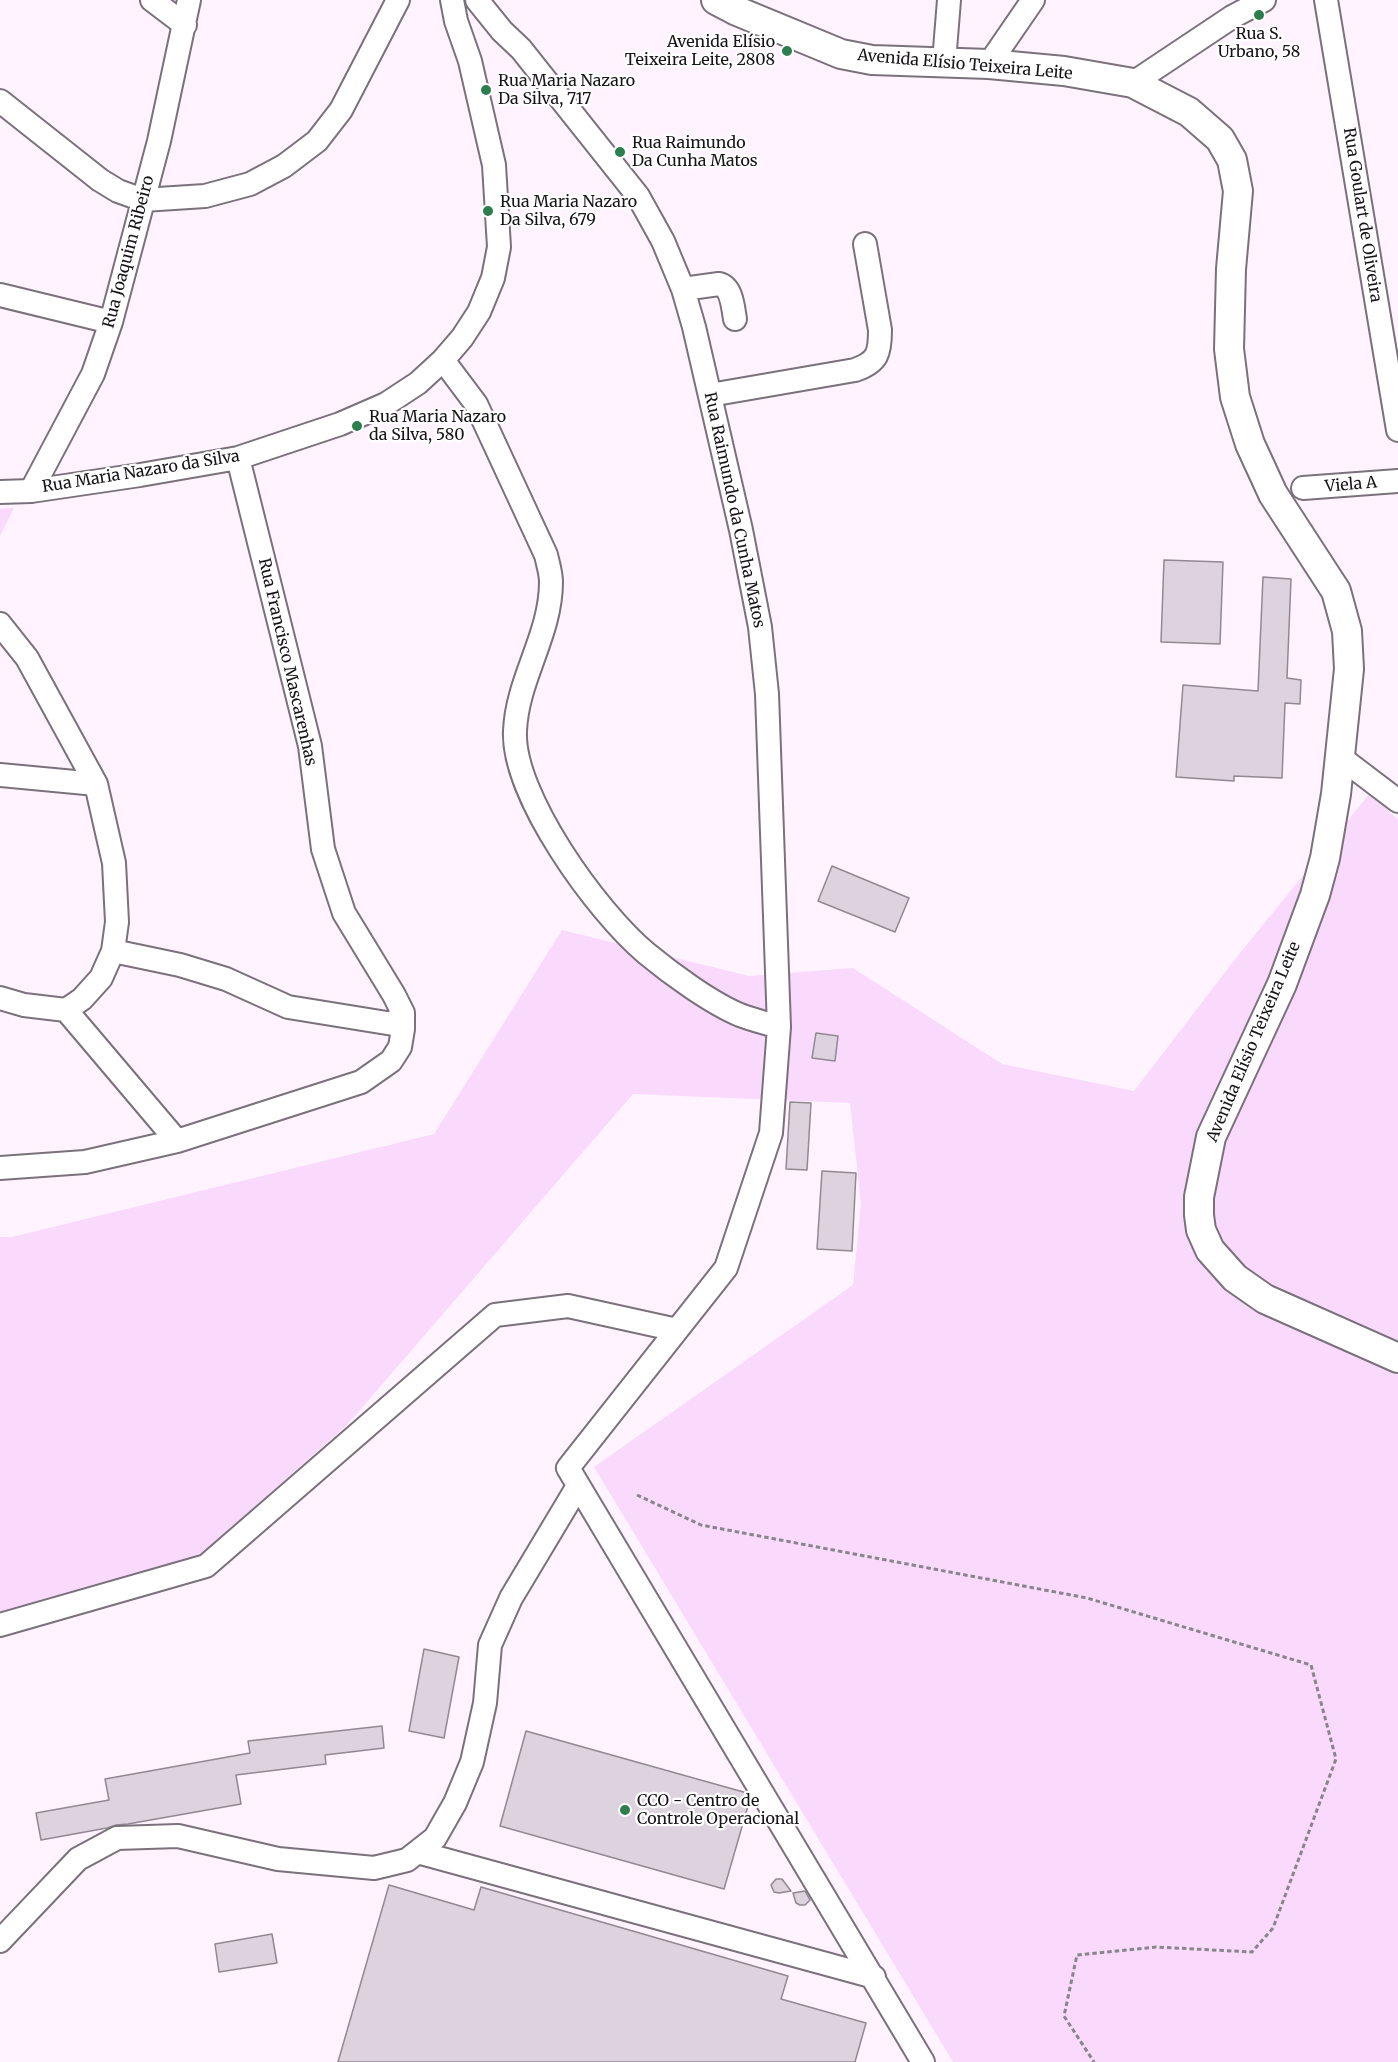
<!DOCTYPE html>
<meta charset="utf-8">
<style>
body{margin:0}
canvas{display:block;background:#fef3ff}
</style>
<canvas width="1398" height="2062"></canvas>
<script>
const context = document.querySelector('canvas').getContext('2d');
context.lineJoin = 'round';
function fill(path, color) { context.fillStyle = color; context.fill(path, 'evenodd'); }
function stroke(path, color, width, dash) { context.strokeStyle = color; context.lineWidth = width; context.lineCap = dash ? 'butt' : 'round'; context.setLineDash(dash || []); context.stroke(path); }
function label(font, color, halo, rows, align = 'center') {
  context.font = font + ' Merriweather,serif'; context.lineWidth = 4.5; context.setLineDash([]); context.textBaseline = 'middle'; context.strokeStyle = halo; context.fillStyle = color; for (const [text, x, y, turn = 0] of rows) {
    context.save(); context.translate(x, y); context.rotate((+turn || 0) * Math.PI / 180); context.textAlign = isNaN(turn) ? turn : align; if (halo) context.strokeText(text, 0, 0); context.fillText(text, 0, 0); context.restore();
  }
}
const green = new Path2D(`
 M14,508L1,534L0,537V509Z
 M1370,793L1398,820V2062H953L594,1467L853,1285L861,1203L850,1103L633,1094L347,1425L202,1553L146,1579L0,1612V1237H12L434,1134L562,930L749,976L853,968L1002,1064L1134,1091L1236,958Z`);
const building = new Path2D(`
 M1164,560L1223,562L1220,644L1161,642Z
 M1263,577L1291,579L1287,678L1301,680L1300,704L1285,703L1282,778L1234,776V781L1176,777L1183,685L1258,691Z
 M832,866L909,898L895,932L818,901Z
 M816,1033L838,1036L835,1061L812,1058Z
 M790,1102L811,1103L807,1170L786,1169Z
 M822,1171L856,1173L852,1251L817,1249Z
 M424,1649L459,1657L444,1738L409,1731Z
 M382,1726L384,1748L325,1755L326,1764L236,1775L241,1804L128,1824L116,1825L107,1828L41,1840L36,1813L109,1800L105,1779L250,1753L248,1741Z
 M526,1731L747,1793L750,1799L724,1889L500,1826Z
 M776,1879H782L791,1891L779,1893L774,1892L771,1885Z
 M389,1885L474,1910L481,1887L788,1976L781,1999L866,2023L855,2062H338Z
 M805,1891L810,1900L805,1905H800L796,1903L793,1893Z
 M272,1934L277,1963L219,1972L215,1944Z`);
const path = new Path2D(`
 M637,1495L701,1525L1087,1598L1311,1665L1336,1759L1273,1928L1252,1952L1156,1947L1077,1955L1064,2016L1094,2062`);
const minor = new Path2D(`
 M152,0L185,25
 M477,0L502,31L521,49L638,196L663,241L683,289L694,327L741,530L760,627L767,694L779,1027L771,1133L726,1268L568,1468L923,2062
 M1326,0L1398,430
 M944,62L949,0
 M989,64L1033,0
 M1133,83L1232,17L1264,0
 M0,101L100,180L118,191L143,200L205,196L250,184L284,166L317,141L341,110L398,0
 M683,289L719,284C732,287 733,308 735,319
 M0,295L111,322
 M443,360L476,404L546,555C548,564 551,573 551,582C551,635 517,679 515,731C512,795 597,912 646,953C670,973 711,1003 740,1015C753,1020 766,1023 779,1027
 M710,395L855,370C878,362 880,353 880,330L865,244
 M1303,488L1398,481
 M31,491L93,374L111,322L159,141L189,0
 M0,492L31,491L140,475L238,458L340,424L386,404L418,383L443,360L462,338L479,312L493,278L499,247L494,165L470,61L456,21L452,0
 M0,624L27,658L96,784L114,863L117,922L113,951L101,978L82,999L66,1010L177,1141
 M1340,757L1398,801
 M0,775L96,784
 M113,951L180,965L226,979L288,1007L393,1024L403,1013
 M0,998L24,1005L66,1010
 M0,1168L85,1162L177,1141L361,1082L391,1061L400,1047L403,1029V1013L394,995L344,913L323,849L310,746L238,458
 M0,1625L206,1566L495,1315L568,1306L677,1330
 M417,1852L874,1977
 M0,1941L78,1859L117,1838L178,1836L278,1859L374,1868L407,1860L435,1838L455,1803L472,1762L485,1703L490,1645L511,1598L578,1486`);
const major = new Path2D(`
 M716,0L737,11L841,54L872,60L989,64L1064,71L1133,83L1189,112L1220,139L1232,160L1238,191L1231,269L1229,349L1235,397L1250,444L1273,494L1336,591L1347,631L1349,669L1336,794L1325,858L1315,895L1282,984L1211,1137L1199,1197V1215L1201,1230L1210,1250L1235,1278L1265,1299L1398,1358`);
const markers = [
 [1259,15,6,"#2c7e4f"],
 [787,51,6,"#2c7e4f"],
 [486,90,6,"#2c7e4f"],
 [620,152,6,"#2c7e4f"],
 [488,211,6,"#2c7e4f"],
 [357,426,6,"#2c7e4f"],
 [625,1810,6,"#2c7e4f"]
];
const poiNames = [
 ["Rua S.",1259,34,"center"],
 ["Urbano, 58",1259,52,"center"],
 ["Avenida Elísio",775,42,"right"],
 ["Teixeira Leite, 2808",775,60,"right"],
 ["Rua Maria Nazaro",498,81],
 ["Da Silva, 717",498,99],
 ["Rua Raimundo",632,143],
 ["Da Cunha Matos",632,161],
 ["Rua Maria Nazaro",500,202],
 ["Da Silva, 679",500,220],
 ["Rua Maria Nazaro",369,417],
 ["da Silva, 580",369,435],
 ["CCO - Centro de",637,1801],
 ["Controle Operacional",637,1819]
];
const streetNames = [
 ["Avenida Elísio Teixeira Leite",965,65,5],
 ["Rua Goulart de Oliveira",1362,215,81],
 ["Rua Joaquim Ribeiro",129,252,-75],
 ["Rua Maria Nazaro da Silva",141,472,-9],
 ["Viela A",1351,485,-5],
 ["Rua Raimundo da Cunha Matos",734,510,78],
 ["Rua Francisco Mascarenhas",287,662,77],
 ["Avenida Elísio Teixeira Leite",1254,1042,-67]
];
fill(green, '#f9dafd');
fill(building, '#ddd3de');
stroke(building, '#928893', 1.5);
stroke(minor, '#7a717b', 26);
stroke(major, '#7a717b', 32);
stroke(path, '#8b848c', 3, [4.5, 3]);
stroke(minor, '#fff', 22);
stroke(major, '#fff', 28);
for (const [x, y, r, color] of markers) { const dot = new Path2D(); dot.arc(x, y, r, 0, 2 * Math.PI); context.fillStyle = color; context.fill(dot); stroke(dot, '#fff', 2); }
label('16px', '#171418', '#fff', poiNames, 'left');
label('16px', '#171418', '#fff', streetNames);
</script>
